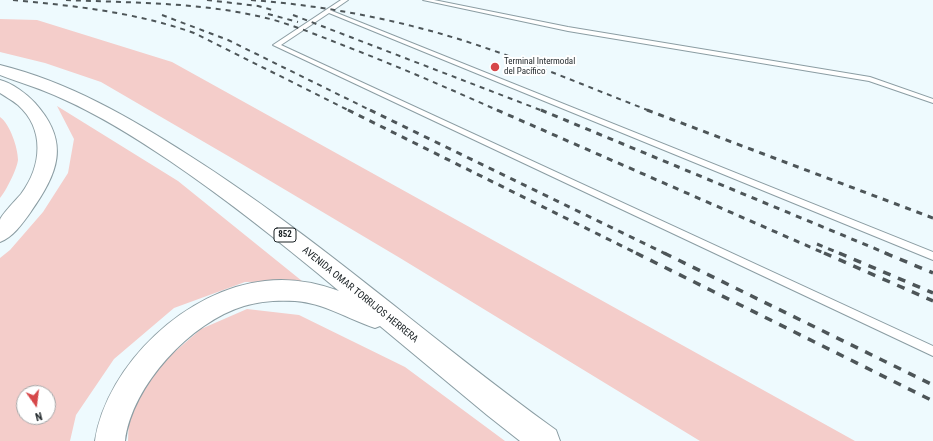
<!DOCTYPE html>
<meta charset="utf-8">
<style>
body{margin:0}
#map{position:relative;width:933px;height:441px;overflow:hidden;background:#eefafe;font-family:"Roboto Condensed",sans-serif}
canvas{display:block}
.north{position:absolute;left:16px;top:385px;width:40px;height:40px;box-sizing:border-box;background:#fff;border:1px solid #a4a7a8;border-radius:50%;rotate:166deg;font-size:11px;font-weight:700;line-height:16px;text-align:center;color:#1b2225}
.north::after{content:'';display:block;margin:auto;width:14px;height:18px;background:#d64749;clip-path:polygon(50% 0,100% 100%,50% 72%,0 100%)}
</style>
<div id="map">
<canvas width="933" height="441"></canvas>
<div class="north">N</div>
</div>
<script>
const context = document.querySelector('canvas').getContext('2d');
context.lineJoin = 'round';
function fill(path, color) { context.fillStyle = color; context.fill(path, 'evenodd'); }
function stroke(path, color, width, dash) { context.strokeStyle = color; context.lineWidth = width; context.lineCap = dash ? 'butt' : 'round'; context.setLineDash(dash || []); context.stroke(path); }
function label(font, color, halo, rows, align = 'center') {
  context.font = font + ' "Roboto Condensed",sans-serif'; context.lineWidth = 4; context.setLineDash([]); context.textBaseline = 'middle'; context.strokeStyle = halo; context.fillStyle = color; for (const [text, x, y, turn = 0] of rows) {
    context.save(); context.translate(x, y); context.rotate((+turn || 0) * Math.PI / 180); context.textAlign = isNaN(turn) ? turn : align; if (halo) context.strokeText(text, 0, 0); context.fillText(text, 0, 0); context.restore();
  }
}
const green = new Path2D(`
 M0,19L37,20L172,62L855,441H700L400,258L235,160L101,82L45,63L0,52Z
 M57,106L178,181L302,281L245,282L174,308L114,359L76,415L70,441H0V258L10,250L43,212L68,173L74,139ZM24,393H48V417H24Z
 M0,117C10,124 18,148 18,160C17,169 6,191 0,198Z
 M247,309L299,315L405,367L505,441H128L129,411L164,361L201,329Z`);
const lane = new Path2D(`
 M341,0H348L332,11L933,252V260L329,13L281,45L933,346V356L273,45Z
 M423,0H434L568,27L870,77L933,99V103L869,81L568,31Z`);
const primary = new Path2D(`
 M0,65C69,82 131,118 190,156C319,238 432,341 556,430L560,441H520L487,415L380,326L375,328C348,319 324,303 295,301C278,300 260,301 244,306C191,322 132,385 125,441H95C107,364 187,289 265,281C291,278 314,282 339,291C284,245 229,201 170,161C136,138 101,116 63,99C42,89 21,83 0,75Z`);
const highway = new Path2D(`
 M0,80C12,83 27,94 35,103C71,143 58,173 30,213C22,224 13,237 0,242C0,235 0,226 0,220C1,215 17,199 21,194C42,166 45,129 18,105C12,100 6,97 0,93Z`);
const railFar2 = new Path2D(`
 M13,0C75,6 135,12 194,33L350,111
 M66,0C135,3 207,2 274,20C298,27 322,37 345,46C397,66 448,88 499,111
 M207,0L258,6L276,11
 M251,0C329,6 406,21 480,46C537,65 593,89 650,111
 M268,14L298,22
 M162,15L228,40L372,111
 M293,15L543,111`);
const railFar1 = new Path2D(`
 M348,110L638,254
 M370,110L666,254
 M497,110L826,254
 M541,110L888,254
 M647,110L933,218
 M817,244L841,254`);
const rail = new Path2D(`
 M636,253L933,401
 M664,253L933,385
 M824,253L933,301
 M839,253L933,293
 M885,253L933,273`);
const markers = [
 [495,67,5,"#d64749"]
];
const farPoinames = [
 ["Terminal Intermodal",504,62],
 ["del Pacífico",504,72]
];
const shields = [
 [285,235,22]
];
const shieldNames = [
 ["852",285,235]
];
const streetNames = [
 ["AVENIDA OMAR TORRIJOS HERRERA",360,295,39]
];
fill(green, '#f4cdca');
stroke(lane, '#8b9da3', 2);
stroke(primary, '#8b9da3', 2);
stroke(highway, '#8b9da3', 2);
fill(lane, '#fff');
fill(primary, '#fff');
fill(highway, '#fff');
stroke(railFar2, '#4d5558', 2, [5, 5]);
stroke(railFar1, '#4d5558', 3, [6, 6]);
stroke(rail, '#4d5558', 3.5, [8, 8]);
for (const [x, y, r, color] of markers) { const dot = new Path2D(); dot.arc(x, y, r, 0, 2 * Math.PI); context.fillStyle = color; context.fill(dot); stroke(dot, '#fff', 1.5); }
label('9px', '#1b2225', '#fff', farPoinames, 'left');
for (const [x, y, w] of shields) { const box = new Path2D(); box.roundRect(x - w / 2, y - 7, w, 14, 3); context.fillStyle = '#fff'; context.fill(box); stroke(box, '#1b2225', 1); }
label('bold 9px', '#1b2225', null, shieldNames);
label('10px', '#1b2225', '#fff', streetNames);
</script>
